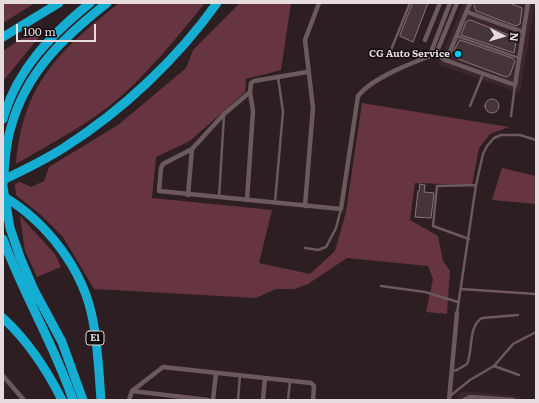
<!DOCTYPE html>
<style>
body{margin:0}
#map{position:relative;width:539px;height:403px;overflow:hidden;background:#2d1e21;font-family:Literata,serif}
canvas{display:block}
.frame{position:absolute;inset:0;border:4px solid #e6dbdd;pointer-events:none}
.north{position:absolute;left:483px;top:16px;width:40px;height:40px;-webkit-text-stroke:3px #110a0b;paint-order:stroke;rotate:95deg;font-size:11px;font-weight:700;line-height:16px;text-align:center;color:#e6dbdd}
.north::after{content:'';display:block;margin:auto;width:14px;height:18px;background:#e6dbdd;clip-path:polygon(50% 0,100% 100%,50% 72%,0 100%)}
.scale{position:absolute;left:16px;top:24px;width:80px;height:18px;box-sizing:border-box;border:2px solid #e6dbdd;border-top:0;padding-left:5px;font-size:12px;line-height:14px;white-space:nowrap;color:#e6dbdd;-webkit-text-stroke:3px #110a0b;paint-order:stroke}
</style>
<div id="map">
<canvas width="539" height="403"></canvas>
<div class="frame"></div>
<div class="north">N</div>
<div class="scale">100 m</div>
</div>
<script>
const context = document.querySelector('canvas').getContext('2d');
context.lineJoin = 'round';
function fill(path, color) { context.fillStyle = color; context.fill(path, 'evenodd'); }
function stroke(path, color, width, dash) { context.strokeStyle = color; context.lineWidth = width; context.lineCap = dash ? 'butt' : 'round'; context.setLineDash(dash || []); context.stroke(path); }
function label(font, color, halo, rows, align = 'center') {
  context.font = font + ' Literata,serif'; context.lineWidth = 3; context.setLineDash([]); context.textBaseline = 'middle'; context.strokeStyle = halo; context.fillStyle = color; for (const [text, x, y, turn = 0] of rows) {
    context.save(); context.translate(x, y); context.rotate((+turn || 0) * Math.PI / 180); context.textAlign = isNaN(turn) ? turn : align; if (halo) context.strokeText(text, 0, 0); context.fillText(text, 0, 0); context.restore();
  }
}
const built = new Path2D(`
 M463,3H535L520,93L438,65Z
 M462,391L520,396L519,400H456Z`);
const forest = new Path2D(`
 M3,3H35L3,23Z
 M119,3H205C178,36 151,70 119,98C88,125 51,143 16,164C23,83 59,51 119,3Z
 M240,3H291L281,70L246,79L245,92L190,141L156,157L152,198L272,210L259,263L310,274L335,251L346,212L362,103L509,127L490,134L479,148L472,185L415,183L410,220L438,236L443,261L450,271L447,314L426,312L433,279L428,266L347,258L308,284L294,289H276L256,298L94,289L63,237L41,215L16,195L15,184L20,182L31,187L44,181L49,167L118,125L186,68L193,50Z
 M33,31L41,35L3,81V51Z
 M502,168L536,176V204L492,200Z
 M20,216L55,254L61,267L37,277L25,251Z`);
const building = new Path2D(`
 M413,3H428L413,42L400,36Z
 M474,3H509L522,8L520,24L516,26L476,11Z
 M470,20L514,37L516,42L514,53L461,35L466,22Z
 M460,40L512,58L515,61L510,75L506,77L458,59L454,51Z
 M485 106a7 7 0 1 1 14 0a7 7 0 1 1-14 0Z
 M420,184L425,185L424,192L434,193L431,218L415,217L418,191H419Z`);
const lane = new Path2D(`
 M457,36L519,58
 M391,50L410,3
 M470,106L483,74
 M511,116L515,85
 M219,198L224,115
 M275,202L283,112L278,77
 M469,239L433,226L437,186L476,185
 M305,248L318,250L326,247L336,228L341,209
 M381,286L425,292L458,302
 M461,289L536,294
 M457,313L476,185L483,154L487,146L494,138L501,135H520L536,140
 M494,366L519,375
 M452,371L457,370L467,364C473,351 468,326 482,318L518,315
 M450,396L470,380L494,366L513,344L536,332
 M238,400L240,375
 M288,400L290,381`);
const street = new Path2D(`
 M467,12L523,32
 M425,40L440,3
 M432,50L445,60L515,85L528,3
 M431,52L450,3
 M445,60L449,54L470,3
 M307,72L254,81L251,83L250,92L224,114L192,149L163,164L161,168L159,191L341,209L358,96C373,77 414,62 436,54L457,3
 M188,195L192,149
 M247,200L253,111L250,92
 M305,206L313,108L305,40L319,3
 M3,376L24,400
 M132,391L208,400
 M129,400L132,391L163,367L311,383L314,386L313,400
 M213,400L216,373
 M263,400L265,378
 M449,400L457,313
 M464,400L470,397L513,400`);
const highway = new Path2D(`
 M3,37L59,3
 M3,119C17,69 51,35 90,3
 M3,180C24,170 45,160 65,147C123,110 177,59 217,3
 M3,185C5,165 5,146 11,127C26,72 64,37 107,3
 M3,187L10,228L20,257L34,290L62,342L83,400
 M3,196C47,222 84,270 93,321C98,347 99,374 101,400
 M3,239C23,294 54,344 73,400
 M3,318C28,341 47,370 62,400`);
const markers = [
 [458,54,4,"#00cbf8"]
];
const shields = [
 [95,338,18]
];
const shieldNames = [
 ["E1",95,338]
];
const poiNames = [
 ["CG Auto Service",450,54]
];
fill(built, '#3b262b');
fill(forest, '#663541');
fill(building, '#453438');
stroke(building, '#887579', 1);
stroke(lane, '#6b595d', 2.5);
stroke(street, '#6b595d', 4.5);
stroke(highway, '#16add3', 9);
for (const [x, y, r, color] of markers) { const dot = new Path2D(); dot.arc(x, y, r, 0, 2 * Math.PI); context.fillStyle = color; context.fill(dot); stroke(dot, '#110a0b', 1.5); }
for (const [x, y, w] of shields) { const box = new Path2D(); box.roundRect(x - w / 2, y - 7, w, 14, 3); context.fillStyle = '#110a0b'; context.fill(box); stroke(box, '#e6dbdd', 1); }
label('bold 9px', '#e6dbdd', null, shieldNames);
label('bold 10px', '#e6dbdd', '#110a0b', poiNames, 'right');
</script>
